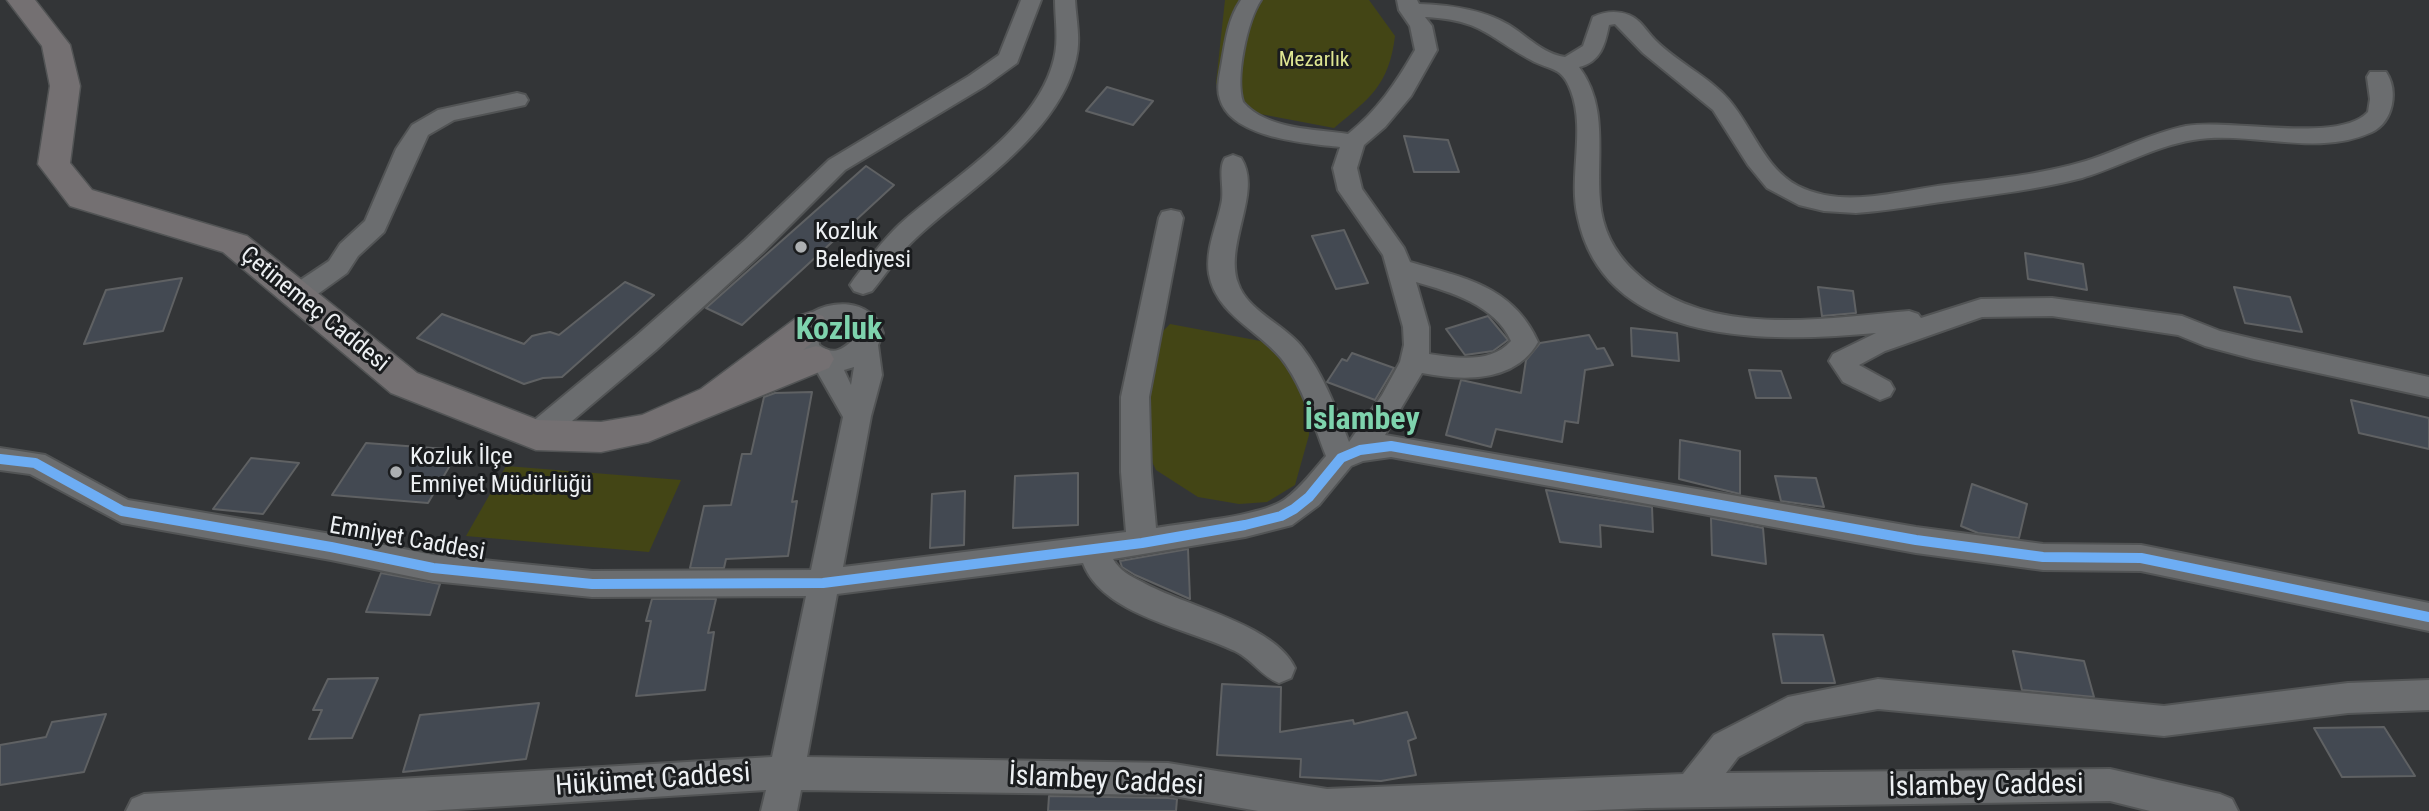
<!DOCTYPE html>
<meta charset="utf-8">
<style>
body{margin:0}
canvas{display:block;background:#333537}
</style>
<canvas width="2429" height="811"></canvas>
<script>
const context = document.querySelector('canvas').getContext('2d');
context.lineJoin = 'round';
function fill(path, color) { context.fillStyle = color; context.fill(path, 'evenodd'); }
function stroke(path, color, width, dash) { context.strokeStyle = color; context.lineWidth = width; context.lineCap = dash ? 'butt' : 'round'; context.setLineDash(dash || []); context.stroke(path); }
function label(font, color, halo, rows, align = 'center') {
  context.font = font + ' "Roboto Condensed",sans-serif'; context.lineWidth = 6; context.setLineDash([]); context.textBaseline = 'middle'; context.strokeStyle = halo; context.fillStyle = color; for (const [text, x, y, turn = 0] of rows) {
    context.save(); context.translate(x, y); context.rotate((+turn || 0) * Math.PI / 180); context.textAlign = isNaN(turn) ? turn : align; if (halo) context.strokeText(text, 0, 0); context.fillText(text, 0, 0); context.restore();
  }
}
const green = new Path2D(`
 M1225,0H1369L1395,36C1389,85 1370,98 1334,128L1234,109L1222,98L1216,83Z
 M1170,324L1271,343L1308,392L1309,435L1295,485L1267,502L1239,504L1198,497L1156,470L1145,447L1154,340Z
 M506,466L681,480L649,552L466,536Z`);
const building = new Path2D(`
 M1107,87L1153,101L1133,125L1086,111Z
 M1404,136L1448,140L1459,172H1414Z
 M866,166L894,185L742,325L706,308Z
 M1344,230L1368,283L1336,289L1312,236Z
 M2025,253L2083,264L2087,290L2028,279Z
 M182,278L163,331L84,344L106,290Z
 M625,282L654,295L562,377L543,378L524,384L417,338L442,314L524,344L532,336L540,334L550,332L559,335Z
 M1818,287L1853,291L1856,313L1822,316Z
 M2234,287L2290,297L2302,332L2245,323Z
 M1488,316L1508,340L1493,351L1465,355L1446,329Z
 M1631,328L1677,333L1679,361L1632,356Z
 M1589,335L1597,349L1604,348L1613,365L1585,370L1578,423L1565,421L1562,442L1496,429L1491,447L1446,435L1461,380L1521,393L1526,360L1540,343Z
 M1352,353L1394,368L1375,400L1327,382L1342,359L1347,361Z
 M1749,370L1781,371L1791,398H1756Z
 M812,392L792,502L797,501L788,556L726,559L724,568H690L704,506L731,505L742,454H751L764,397L775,393Z
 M2351,400L2429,418V449L2359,433Z
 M1680,440L1740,451V494L1679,479Z
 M366,443L459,450L428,503L332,495Z
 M251,458L299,463L263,514L213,509Z
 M1078,473V525L1013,528L1015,476Z
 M1775,476L1816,478L1824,507L1781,501Z
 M1972,484L2027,504L2019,538L1978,533L1961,526Z
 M1546,490L1652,507L1653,532L1600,525L1601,547L1560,542Z
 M965,491L964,545L930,548L932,494Z
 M1711,518L1763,528L1766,564L1712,555Z
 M1188,549L1190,599L1135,575L1122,567L1120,561Z
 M381,573L440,584L430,615L366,612Z
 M652,599H716L708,633L714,632L705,690L636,696L651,621H646Z
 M1773,634L1823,635L1835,683H1782Z
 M2013,651L2084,661L2094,697L2022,690Z
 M378,678L352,738L309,739L322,710H313L328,679Z
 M1222,684L1281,687L1280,732L1353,720L1354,724L1407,712L1416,738L1408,741L1416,775L1381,781L1300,777L1301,759L1217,755Z
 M539,703L526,759L403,772L420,715Z
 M106,714L84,772L0,785V745L46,737L52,722Z
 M2384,727L2415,776L2342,777L2314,728Z
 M1049,796L1168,798L1177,799L1176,811H1048Z`);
const minor = new Path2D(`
 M1021,0H1041L1017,63L985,86L845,170L763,252L656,350L546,443L536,446L526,443L522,435L526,427L636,336L745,240L829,160L969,76L999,55Z
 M1055,0H1075C1076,19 1081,40 1076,59C1059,134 970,188 917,237C899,253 887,273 872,291L863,294L854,291L850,285L854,279C868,261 882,241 899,225C950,179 1037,130 1054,59C1059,40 1055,19 1055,0Z
 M1241,0H1261C1247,21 1235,78 1243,102C1267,130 1315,129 1348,134C1378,110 1396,83 1415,50L1410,26L1399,10L1397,0H1417L1419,4C1449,5 1482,9 1509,25C1527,36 1543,54 1565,57L1583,46L1593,17C1604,12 1616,10 1629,15C1640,19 1647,32 1655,40C1678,63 1708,76 1729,100C1753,128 1764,168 1798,186C1843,209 1898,191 1945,185C1992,179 2040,175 2086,161C2120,150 2151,133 2186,126C2231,118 2339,144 2368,112L2370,99L2367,77L2370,72H2386C2399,91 2393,122 2372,132C2316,158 2251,130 2193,140C2155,146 2119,167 2082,178C2036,190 1988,195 1941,202C1913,206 1885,211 1856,213L1824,211L1799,205L1767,188L1748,165L1713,110L1643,53L1615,24L1609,25C1605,44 1601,62 1579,67C1609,107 1596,154 1600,201C1602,229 1614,252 1634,271C1704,339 1820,319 1909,311L1918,314L1921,318L1981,299L2052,298L2182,316L2220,331L2254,339L2429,377V397L2254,359L2205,346L2178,335L2052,316L1982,317L1885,351L1859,365L1890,382L1894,389L1890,396L1880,400L1843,382L1829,361L1833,354L1876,333C1774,342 1606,349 1578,218C1568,177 1586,131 1571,91C1562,66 1551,71 1531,60C1487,36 1482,20 1425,17L1432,26L1437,50L1411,96L1385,127L1364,145L1357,168L1362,189L1404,248L1410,262C1464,278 1513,286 1538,342C1515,383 1462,381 1422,373L1385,435L1916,527L2043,544L2141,545L2429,603V631L2141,571L2043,570L1916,553L1391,457L1363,461L1351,466L1319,505L1292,525L1245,537L1113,559C1120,571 1130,576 1142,582C1184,606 1275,624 1295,668L1291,678L1279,683C1261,676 1252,659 1235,651C1190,629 1102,615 1083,563L837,594L807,757L1168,763L1327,789L1683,774L1714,735L1788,697L1878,679L2164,706L2348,683L2429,680V710L2348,713L2164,736L1878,709L1805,722L1738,757L1726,773L2110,769L2220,794L2232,799L2238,811H2150L2110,801L1646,808L1574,811H1258L1168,795L801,790L797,811H761L766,790L425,811H126L132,799L144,794L772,757L806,596L592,597L433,581L331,560L122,523L30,474L0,470V448L45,455L128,500L331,534L433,555L592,571L811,570L843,417L815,368L799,359L790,341C798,301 870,287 883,333L878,345L882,375L871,416L843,567L1126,532L1121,472V397L1159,218L1162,212L1171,210L1180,212L1183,218L1149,397L1151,472L1156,528C1188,522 1259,517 1284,500C1301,488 1313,471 1326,456C1313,423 1303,386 1281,358C1257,329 1216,314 1209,274C1205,248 1218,224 1222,200C1224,187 1218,168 1225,158L1233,155L1241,158C1263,192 1224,243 1238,283C1247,311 1284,324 1302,347C1324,375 1336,409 1349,442L1382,395L1400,362L1404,345L1403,327L1383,255L1338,190L1333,168L1340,147C1306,143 1231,138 1220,99C1216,87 1220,74 1222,61C1226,39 1228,19 1241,0ZM1416,282C1451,292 1495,305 1511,341C1491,364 1456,358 1429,354V327ZM840,323L855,329V338C842,350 834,356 819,345L818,334L826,327ZM854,367L851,385L844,370Z
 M517,93L525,95L528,100L525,105L454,120L428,135L384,232L358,256L347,273L308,301L299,303L290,301L286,294L290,287L329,261L340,244L365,221L396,149L412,125L438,110Z`);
const major = new Path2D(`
 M7,0H35L70,45L80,86L70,163L92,190L247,236L417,373L538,420L601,422L642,415L701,389L799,316L811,312L823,316L828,325L823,334L803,350L816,346L829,350L834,359L829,368L648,442L601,452L536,450L391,393L223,252L70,206L38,164L50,86L42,46Z`);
const cycleway = new Path2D(`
 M0,459L35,463L122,511L331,547L433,568L592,584L823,583L1142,543L1245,525L1281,516L1294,509L1309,497L1341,458L1360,450L1391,446L1916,540L2043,557L2141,558L2429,617`);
const markers = [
 [801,247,7,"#acafb1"],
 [396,472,7,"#acafb1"]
];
const farParknames = [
 ["Mezarlık",1314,61]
];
const poiNames = [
 ["Kozluk",815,233],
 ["Belediyesi",815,261],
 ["Kozluk İlçe",410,458],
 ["Emniyet Müdürlüğü",410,486]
];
const streetNames = [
 ["Çetinemeç Caddesi",314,310,39],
 ["Emniyet Caddesi",407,540,10]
];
const nearStreetnames = [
 ["Hükümet Caddesi",653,781,-4],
 ["İslambey Caddesi",1106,782,3],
 ["İslambey Caddesi",1986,787,-1]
];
const districtNames = [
 ["Kozluk",839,331],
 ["İslambey",1362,421]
];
fill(green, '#434515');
fill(building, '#434952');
stroke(building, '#5f6163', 2);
stroke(minor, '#525455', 4);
stroke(major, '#525455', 3);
fill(minor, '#6b6d6f');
fill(major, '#747072');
stroke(cycleway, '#6dadf4', 10);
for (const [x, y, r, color] of markers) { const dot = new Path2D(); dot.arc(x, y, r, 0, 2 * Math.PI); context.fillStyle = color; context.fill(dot); stroke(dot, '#1a1c1e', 2.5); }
label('21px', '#dee692', '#1a1c1e', farParknames);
label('24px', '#edf0f3', '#1a1c1e', poiNames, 'left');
label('24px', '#edf0f3', '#1a1c1e', streetNames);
label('28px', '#edf0f3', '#1a1c1e', nearStreetnames);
label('bold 32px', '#7ed3ad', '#1a1c1e', districtNames);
</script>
